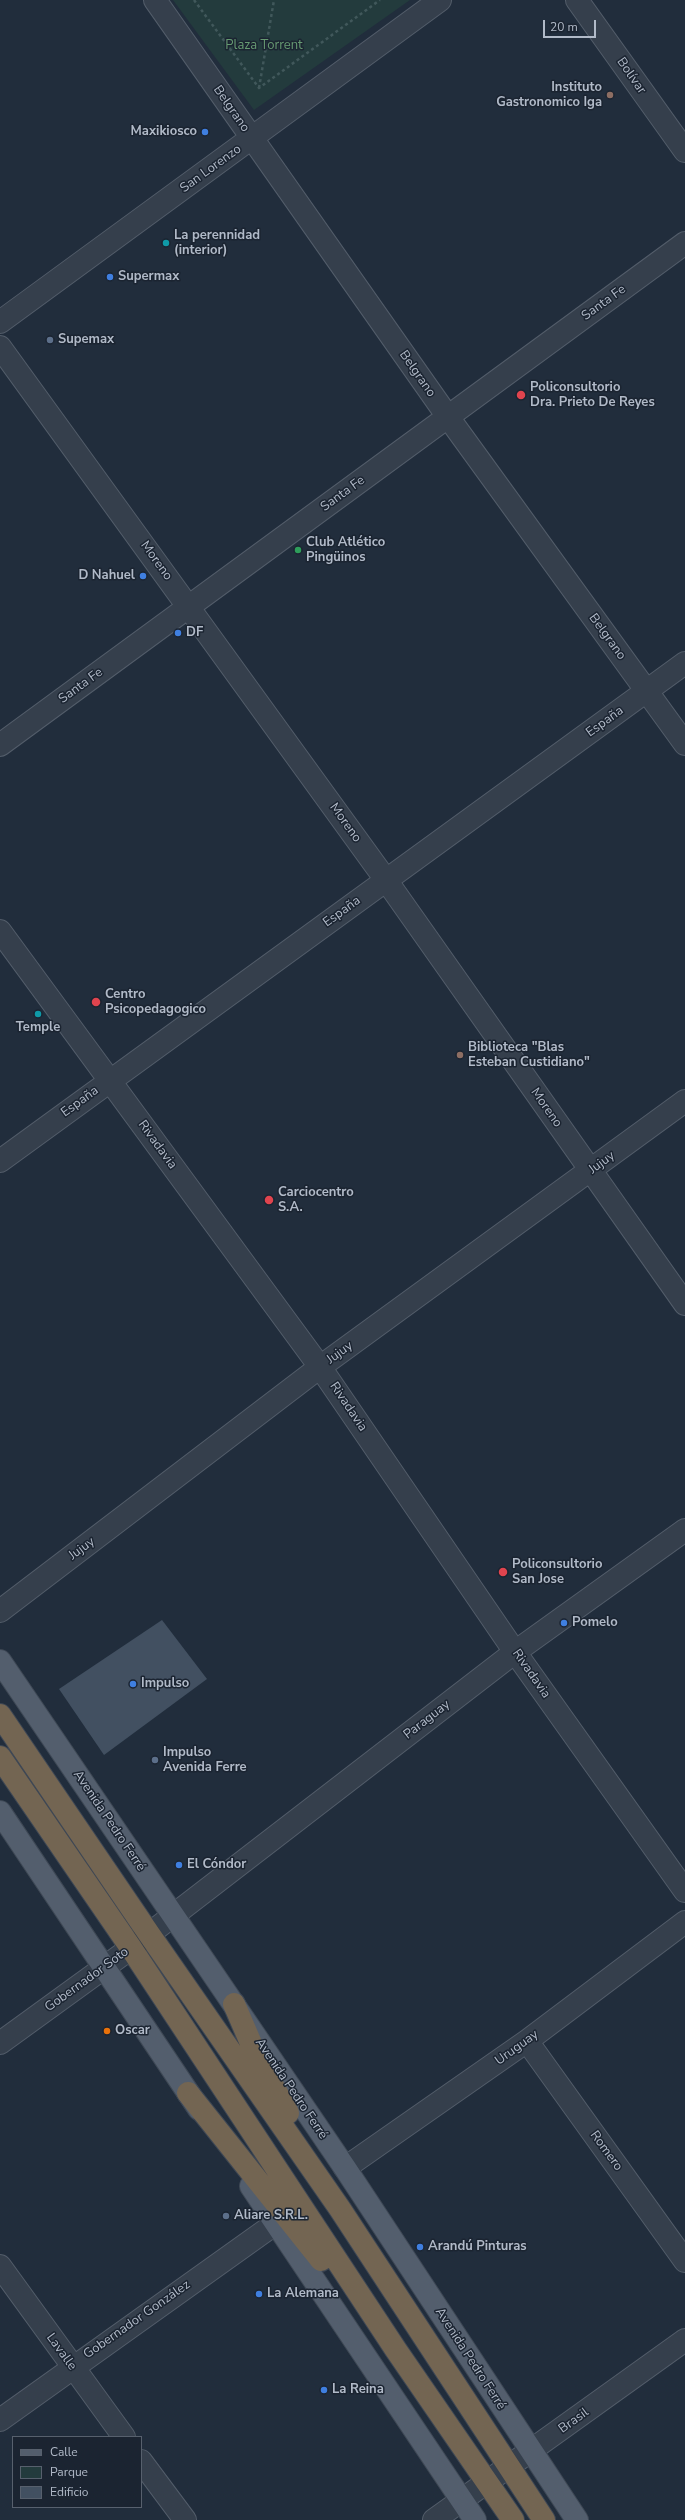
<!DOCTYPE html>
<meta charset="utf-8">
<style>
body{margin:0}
#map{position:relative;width:685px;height:2520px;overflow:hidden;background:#212d3c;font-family:"Nunito Sans",sans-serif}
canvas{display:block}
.legend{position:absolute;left:12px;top:2436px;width:130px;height:72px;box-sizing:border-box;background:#1b2431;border:1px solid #57606d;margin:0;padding:5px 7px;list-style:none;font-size:12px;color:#b1bac8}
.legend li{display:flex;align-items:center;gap:8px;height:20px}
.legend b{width:20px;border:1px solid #57606d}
.scale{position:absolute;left:543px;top:20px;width:53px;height:18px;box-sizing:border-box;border:2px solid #b1bac8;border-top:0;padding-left:5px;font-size:12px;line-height:14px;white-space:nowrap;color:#b1bac8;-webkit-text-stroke:3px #1b2431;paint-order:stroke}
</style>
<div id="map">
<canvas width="685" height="2520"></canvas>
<ul class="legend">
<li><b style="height:5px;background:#535e6d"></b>Calle</li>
<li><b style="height:11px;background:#233b3d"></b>Parque</li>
<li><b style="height:11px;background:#425061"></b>Edificio</li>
</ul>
<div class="scale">20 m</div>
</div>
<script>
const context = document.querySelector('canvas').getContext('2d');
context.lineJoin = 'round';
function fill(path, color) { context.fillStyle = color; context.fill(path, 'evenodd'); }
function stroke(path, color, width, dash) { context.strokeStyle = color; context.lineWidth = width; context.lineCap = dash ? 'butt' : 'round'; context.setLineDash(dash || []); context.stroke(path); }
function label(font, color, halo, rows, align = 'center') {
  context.font = font + ' "Nunito Sans",sans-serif'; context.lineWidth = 3; context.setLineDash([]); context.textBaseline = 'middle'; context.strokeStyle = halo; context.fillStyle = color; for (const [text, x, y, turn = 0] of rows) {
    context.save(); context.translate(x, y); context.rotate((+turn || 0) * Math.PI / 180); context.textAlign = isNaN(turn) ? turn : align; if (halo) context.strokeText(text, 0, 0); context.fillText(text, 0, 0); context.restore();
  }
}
const green = new Path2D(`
 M173,0H410L254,110Z`);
const building = new Path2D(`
 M162,1620L207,1679L104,1755L59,1689Z`);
const path = new Path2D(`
 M194,0L259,88L380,0
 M259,88L274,0`);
const minor = new Path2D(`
 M155,0L448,417L685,744
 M577,0L685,151
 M0,322L440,0
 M0,347L386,880L685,1304
 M0,745L685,243
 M0,931L320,1367L515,1652L685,1891
 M0,1161L685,663
 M0,1611L320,1367L685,1101
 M527,2041L685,2261
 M0,2043L131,1948L515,1652L685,1530
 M345,2168L527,2041L685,1922
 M0,2266L124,2437
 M0,2420L276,2223
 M141,2461L185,2520
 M434,2520L685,2340`);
const major = new Path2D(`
 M0,1661L345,2168L577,2520
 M0,1812L199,2109
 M251,2186L475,2520`);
const highway = new Path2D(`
 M0,1715L149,1934L340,2209L544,2520
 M0,1757L131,1948L396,2350L513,2520
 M234,2004L256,2055L288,2113
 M188,2093L321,2260`);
const markers = [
 [610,95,4,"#8d6e63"],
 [205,132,4,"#3f7fe0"],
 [166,243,4,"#0f9aa8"],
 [110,277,4,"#3f7fe0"],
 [50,340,4,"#5c6f8a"],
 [521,395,5,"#e0444e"],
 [298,550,4,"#2e9e5b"],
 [143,576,4,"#3f7fe0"],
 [178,633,4,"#3f7fe0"],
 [96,1002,5,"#e0444e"],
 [38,1014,4,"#0f9aa8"],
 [460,1055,4,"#8d6e63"],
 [269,1200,5,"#e0444e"],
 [503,1572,5,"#e0444e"],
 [564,1623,4,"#3f7fe0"],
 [133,1684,4,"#3f7fe0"],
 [155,1760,4,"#5c6f8a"],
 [179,1865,4,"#3f7fe0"],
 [107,2031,4,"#e8710a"],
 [226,2216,4,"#5c6f8a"],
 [420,2247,4,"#3f7fe0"],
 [259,2294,4,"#3f7fe0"],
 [324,2390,4,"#3f7fe0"]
];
const parkNames = [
 ["Plaza Torrent",264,46]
];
const streetNames = [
 ["Bolívar",631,76,55],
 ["Belgrano",231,109,55],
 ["San Lorenzo",211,169,-36],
 ["Santa Fe",604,303,-36],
 ["Belgrano",417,374,55],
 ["Santa Fe",343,494,-36],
 ["Moreno",156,561,54],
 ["Belgrano",607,637,54],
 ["Santa Fe",81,686,-36],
 ["España",605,722,-36],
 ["Moreno",345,823,54],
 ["España",342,912,-36],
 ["España",80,1102,-36],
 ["Moreno",546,1108,55],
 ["Rivadavia",157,1145,54],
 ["Jujuy",602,1163,-37],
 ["Jujuy",340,1353,-36],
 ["Rivadavia",348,1407,56],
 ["Jujuy",82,1549,-37],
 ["Rivadavia",531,1674,55],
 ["Paraguay",427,1720,-38],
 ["Avenida Pedro Ferré",109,1821,56],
 ["Gobernador Soto",87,1980,-36],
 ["Uruguay",517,2048,-36],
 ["Avenida Pedro Ferré",291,2089,56],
 ["Romero",606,2151,54],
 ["Gobernador González",137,2320,-35],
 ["Lavalle",61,2352,54],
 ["Avenida Pedro Ferré",470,2359,57],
 ["Brasil",574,2421,-36]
];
const poiNames = [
 ["Instituto",602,88,"right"],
 ["Gastronomico Iga",602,103,"right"],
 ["Maxikiosco",197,132,"right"],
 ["La perennidad",174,236],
 ["(interior)",174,251],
 ["Supermax",118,277],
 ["Supemax",58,340],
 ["Policonsultorio",530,388],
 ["Dra. Prieto De Reyes",530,403],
 ["Club Atlético",306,543],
 ["Pingüinos",306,558],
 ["D Nahuel",135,576,"right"],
 ["DF",186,633],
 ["Centro",105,995],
 ["Psicopedagogico",105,1010],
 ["Temple",38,1028,"center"],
 ["Biblioteca \"Blas",468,1048],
 ["Esteban Custidiano\"",468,1063],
 ["Carciocentro",278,1193],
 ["S.A.",278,1208],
 ["Policonsultorio",512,1565],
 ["San Jose",512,1580],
 ["Pomelo",572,1623],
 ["Impulso",141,1684],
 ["Impulso",163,1753],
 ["Avenida Ferre",163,1768],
 ["El Cóndor",187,1865],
 ["Oscar",115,2031],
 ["Aliare S.R.L.",234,2216],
 ["Arandú Pinturas",428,2247],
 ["La Alemana",267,2294],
 ["La Reina",332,2390]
];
fill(green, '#233b3d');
fill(building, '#425061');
stroke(minor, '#535d6a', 24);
stroke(major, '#3e4855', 24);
stroke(highway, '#3e4754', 24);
stroke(path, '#41585b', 2.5, [3, 3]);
stroke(minor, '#353f4c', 22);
stroke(major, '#535e6d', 22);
stroke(highway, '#736552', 22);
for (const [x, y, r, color] of markers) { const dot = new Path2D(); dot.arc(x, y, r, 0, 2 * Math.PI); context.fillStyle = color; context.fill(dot); stroke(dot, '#1b2431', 1.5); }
label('13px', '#669a72', '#1b2431', parkNames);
label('13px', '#b1bac8', '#1b2431', streetNames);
label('bold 13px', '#b1bac8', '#1b2431', poiNames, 'left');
</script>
